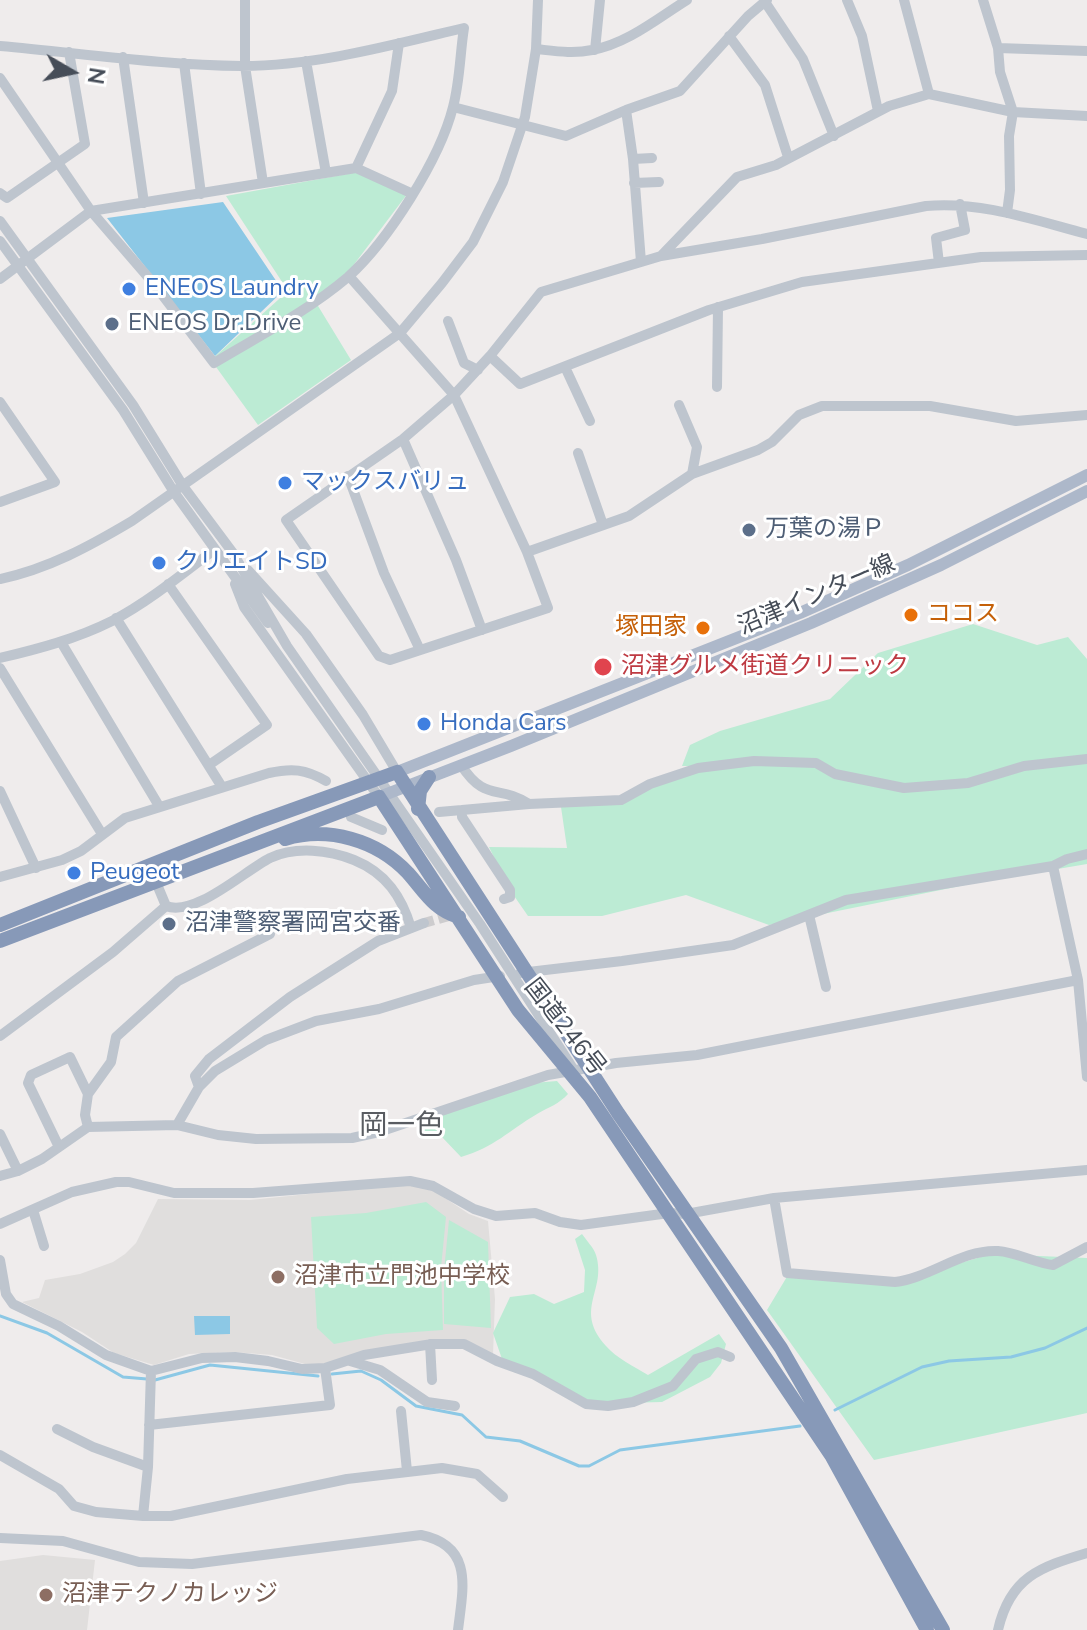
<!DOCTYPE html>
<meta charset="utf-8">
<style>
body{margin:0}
#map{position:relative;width:1087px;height:1630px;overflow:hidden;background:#efecec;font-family:"Nunito Sans",sans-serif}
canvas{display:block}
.north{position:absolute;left:32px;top:32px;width:80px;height:80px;-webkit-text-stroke:6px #fff;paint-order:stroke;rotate:99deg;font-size:22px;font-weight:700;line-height:32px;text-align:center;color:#464d58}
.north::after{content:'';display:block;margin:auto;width:28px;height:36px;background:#464d58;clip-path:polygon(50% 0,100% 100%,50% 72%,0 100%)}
</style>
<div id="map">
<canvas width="1087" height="1630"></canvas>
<div class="north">N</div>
</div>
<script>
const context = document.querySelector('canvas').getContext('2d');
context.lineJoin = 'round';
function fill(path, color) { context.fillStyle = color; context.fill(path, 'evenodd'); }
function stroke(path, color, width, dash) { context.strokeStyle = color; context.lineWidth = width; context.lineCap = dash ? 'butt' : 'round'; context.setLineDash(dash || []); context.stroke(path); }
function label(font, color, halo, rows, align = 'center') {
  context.font = font + ' "Nunito Sans","Noto Sans JP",sans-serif'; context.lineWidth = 6; context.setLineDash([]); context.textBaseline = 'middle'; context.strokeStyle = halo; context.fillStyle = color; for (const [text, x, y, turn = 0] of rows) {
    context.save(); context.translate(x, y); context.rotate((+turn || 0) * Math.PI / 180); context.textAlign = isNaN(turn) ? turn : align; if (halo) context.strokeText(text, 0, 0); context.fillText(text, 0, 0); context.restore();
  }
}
const education = new Path2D(`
 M396,1185L416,1186L436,1192L469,1214L488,1221L495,1299L493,1355L465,1340L321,1364H305L272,1355L233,1352L189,1354L154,1365L114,1353L82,1332L22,1302L39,1298L45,1280L80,1274L113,1262L125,1254L136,1243L158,1199L250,1200Z
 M43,1555L95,1560L87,1630H0V1561Z`);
const green = new Path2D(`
 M358,172L408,193L346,275L315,301L351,360L258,425L211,360L288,291L226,196Z
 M973,624L1037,645L1068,637L1087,659V864L975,883L769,925L686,895L602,916H528L510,890L489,847L567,848L561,807L617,800L710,766H682L690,745L720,731L830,699L878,653Z
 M557,1081L568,1094C559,1104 549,1107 537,1114C508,1131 495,1147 461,1157L441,1136L421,1132L425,1117L533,1083Z
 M426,1202L446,1217L441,1268L443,1330L386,1334L334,1344L317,1328L311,1217L366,1213Z
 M449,1220L488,1242L491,1328L444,1324V1271Z
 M582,1234C586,1240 594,1248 596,1255C607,1291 573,1309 606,1346C616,1358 635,1367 648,1375L719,1334L726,1344L721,1363L710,1377L662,1402L586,1404L502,1359L493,1333L510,1297L534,1294L554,1304L584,1292L585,1270L575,1239Z
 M991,1254L1087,1258V1413L874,1460L767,1310L788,1275L899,1281Z`);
const water = new Path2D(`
 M223,202L283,291L215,356L107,218Z
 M194,1316H230V1334L195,1335Z`);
const stream = new Path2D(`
 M0,1316L47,1333L123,1377L147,1379
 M332,1374L361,1371L381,1380L416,1406L462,1415L486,1437L520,1441L579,1466H589L620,1450L800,1426
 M155,1380L210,1365L318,1376
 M835,1410L922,1367L949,1361L1011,1357L1045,1348L1087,1328`);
const minorTunnel = new Path2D(`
 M424,923L456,914`);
const minor = new Path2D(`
 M245,0V66L263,183
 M847,0L862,36L878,111
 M904,0L929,94
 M983,0L998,48L1000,72L1013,112L1009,136L1010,190L1007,213
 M765,2L803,59L834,136
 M729,36L765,85L788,157
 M0,46C80,53 162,65 242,66C316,66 392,45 464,28C460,53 460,81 453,107C440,159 388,241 348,277C308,311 259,336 214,363L154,284L91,211L0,78
 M998,48L1087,51
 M536,49C555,51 573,54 592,50C627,44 658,18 687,0
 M595,50L600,0
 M123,57L144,203
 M306,61L326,173
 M184,63L201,194
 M453,107L566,136L626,110L680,91L748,16L767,0
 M626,110L633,159L641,262
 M633,159L652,158
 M356,168L392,91L399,43
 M634,183L659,182
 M0,193L7,198L85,144L69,52
 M0,221L133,405L183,486L233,553L287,646L480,924L572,1067
 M0,241L123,410L174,492L268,623
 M661,256L737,177L776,165L889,106L929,94L1013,112L1087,116
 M939,263L936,238L965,230L960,204
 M349,276L454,395L527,552L548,608L390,660L379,656L286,520L403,439L454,395L490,356L541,292L661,256L762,239L926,206C981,201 1034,220 1087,234
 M0,279L91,211L356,168L413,194
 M448,321L464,363L478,370
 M490,356L520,384L709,310L802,282L981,257L1087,255
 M565,367L590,421
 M717,387L718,307
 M0,402L55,482L0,502
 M679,405L697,447L692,474
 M403,439L456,560L482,630
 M578,453L603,525
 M348,476L384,573L420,650
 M527,552L629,516L692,474L758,450L772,442L799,415L822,406H930L1016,421L1087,415
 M248,570L306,634L363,715L397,772
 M0,579C48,569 90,546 132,521L400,333L442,283L473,242L503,182L525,117L536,49L538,0
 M168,584L267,725L209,765
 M235,584L244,607L379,797
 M116,618L222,787
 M61,642L159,806
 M0,658C38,649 76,639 112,621C148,602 181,575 214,550
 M0,668L102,834
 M461,765C486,803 498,784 529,804L462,810V817L510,890V897L504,899
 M0,791L36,868
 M529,804L621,800L650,784L698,768L754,761L816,763L835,774L904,788L968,783L1024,766L1087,759
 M439,812L462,810
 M351,817L382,830
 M1087,854L1067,859L1053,866L1078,980L1087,1077
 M0,877L62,860L81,851L125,818L269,773C292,768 305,769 326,781
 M156,882L166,906C195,917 243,872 270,858C296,846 329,850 354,860C386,873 402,897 411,928
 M809,915L826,987
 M520,973L622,961L733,945L846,900L1053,866
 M0,1036L113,952L166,906
 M199,1087L195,1076L209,1059L290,997L378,941L424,923
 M177,1125L199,1087L215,1071L266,1040L316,1021L379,1009L474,980L500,976
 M88,1127L85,1115L88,1094L111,1062L116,1037L178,981L270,934
 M0,1134L18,1171
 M59,1147L28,1083L31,1075L70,1057L88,1094
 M0,1176L18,1171L42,1159L88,1127L177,1125L218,1135L256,1139L352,1138L379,1132L548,1075L616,1063L697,1055L1078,980
 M774,1198L787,1273L895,1282C930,1278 962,1249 998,1251C1016,1252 1035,1263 1053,1265L1087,1247
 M33,1210L44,1246
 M0,1224L72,1192L116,1182H129L174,1193H253L410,1181L433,1186L474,1209L496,1216L535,1213L560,1222L581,1225L669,1213L686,1214L774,1198L1087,1170
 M0,1260L6,1294L13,1304L59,1326L106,1355L151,1371L202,1358L235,1357L268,1361L302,1369L325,1368L364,1355L432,1344H464L497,1361L533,1374L586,1404L608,1406L633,1402L673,1386L696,1359L718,1352L730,1357
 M430,1344L432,1380
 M350,1361L380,1370L427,1402L455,1406
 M401,1411L407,1471
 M149,1425L330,1405L325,1368
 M57,1429L93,1447L148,1467
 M0,1455L59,1489L74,1506L96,1512L143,1516H171L347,1479L442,1468L477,1474L503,1497
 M143,1516L148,1467L151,1371
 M0,1538L63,1541L139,1562L192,1564L421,1535C474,1546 463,1588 458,1630
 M998,1630C1010,1577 1040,1567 1087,1553`);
const major = new Path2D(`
 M397,772L800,613L908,565L1087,475
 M379,797L511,746L811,623L941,565L1087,491`);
const highway = new Path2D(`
 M418,809L420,791L429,777
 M285,839C328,826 377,840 408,873C425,892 433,909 459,917
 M0,925L258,822L397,772L618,1113L781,1348L943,1630
 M0,941L379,797L518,1010L590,1097L831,1455L927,1630`);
const markers = [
 [129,289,8,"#3f7fe0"],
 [112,324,8,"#5c6f8a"],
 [285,483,8,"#3f7fe0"],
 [749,530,8,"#5c6f8a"],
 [159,563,8,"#3f7fe0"],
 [911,615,8,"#e8710a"],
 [703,628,8,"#e8710a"],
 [603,667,10,"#e0444e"],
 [424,724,8,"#3f7fe0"],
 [74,873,8,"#3f7fe0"],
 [169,924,8,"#5c6f8a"],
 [278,1277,8,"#8d6e63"],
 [46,1595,8,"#8d6e63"]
];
const shopNames = [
 ["ENEOS Laundry",145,289],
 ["マックスバリュ",301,483],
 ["クリエイトSD",175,563],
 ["Honda Cars",440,724],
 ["Peugeot",90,873]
];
const serviceNames = [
 ["ENEOS Dr.Drive",128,324],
 ["万葉の湯Ｐ",765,530],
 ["沼津警察署岡宮交番",185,924]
];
const streetNames = [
 ["沼津インター線",817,596,-23],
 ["国道246号",564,1028,52]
];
const foodNames = [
 ["ココス",927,615],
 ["塚田家",687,628,"right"]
];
const healthNames = [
 ["沼津グルメ街道クリニック",621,667]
];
const educationNames = [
 ["沼津市立門池中学校",294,1277],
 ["沼津テクノカレッジ",62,1595]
];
const quarterNames = [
 ["岡一色",401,1127]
];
fill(education, '#e0dedd');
fill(green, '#bcebd4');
fill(water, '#8cc8e5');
stroke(stream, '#8cc8e5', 3);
stroke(minorTunnel, '#cdccce', 10, [10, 5]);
stroke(minor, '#bec5ce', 10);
stroke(major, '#adb8ca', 12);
stroke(highway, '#8799b8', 14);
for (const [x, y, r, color] of markers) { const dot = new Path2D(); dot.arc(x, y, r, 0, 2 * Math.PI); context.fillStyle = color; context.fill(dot); stroke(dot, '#fff', 3); }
label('24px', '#366cbe', '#fff', shopNames, 'left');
label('24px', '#4e5e75', '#fff', serviceNames, 'left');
label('24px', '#464d58', '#fff', streetNames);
label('24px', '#c56008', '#fff', foodNames, 'left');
label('24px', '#be3a42', '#fff', healthNames, 'left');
label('24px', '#785e54', '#fff', educationNames, 'left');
label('28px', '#595c61', '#fff', quarterNames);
</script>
